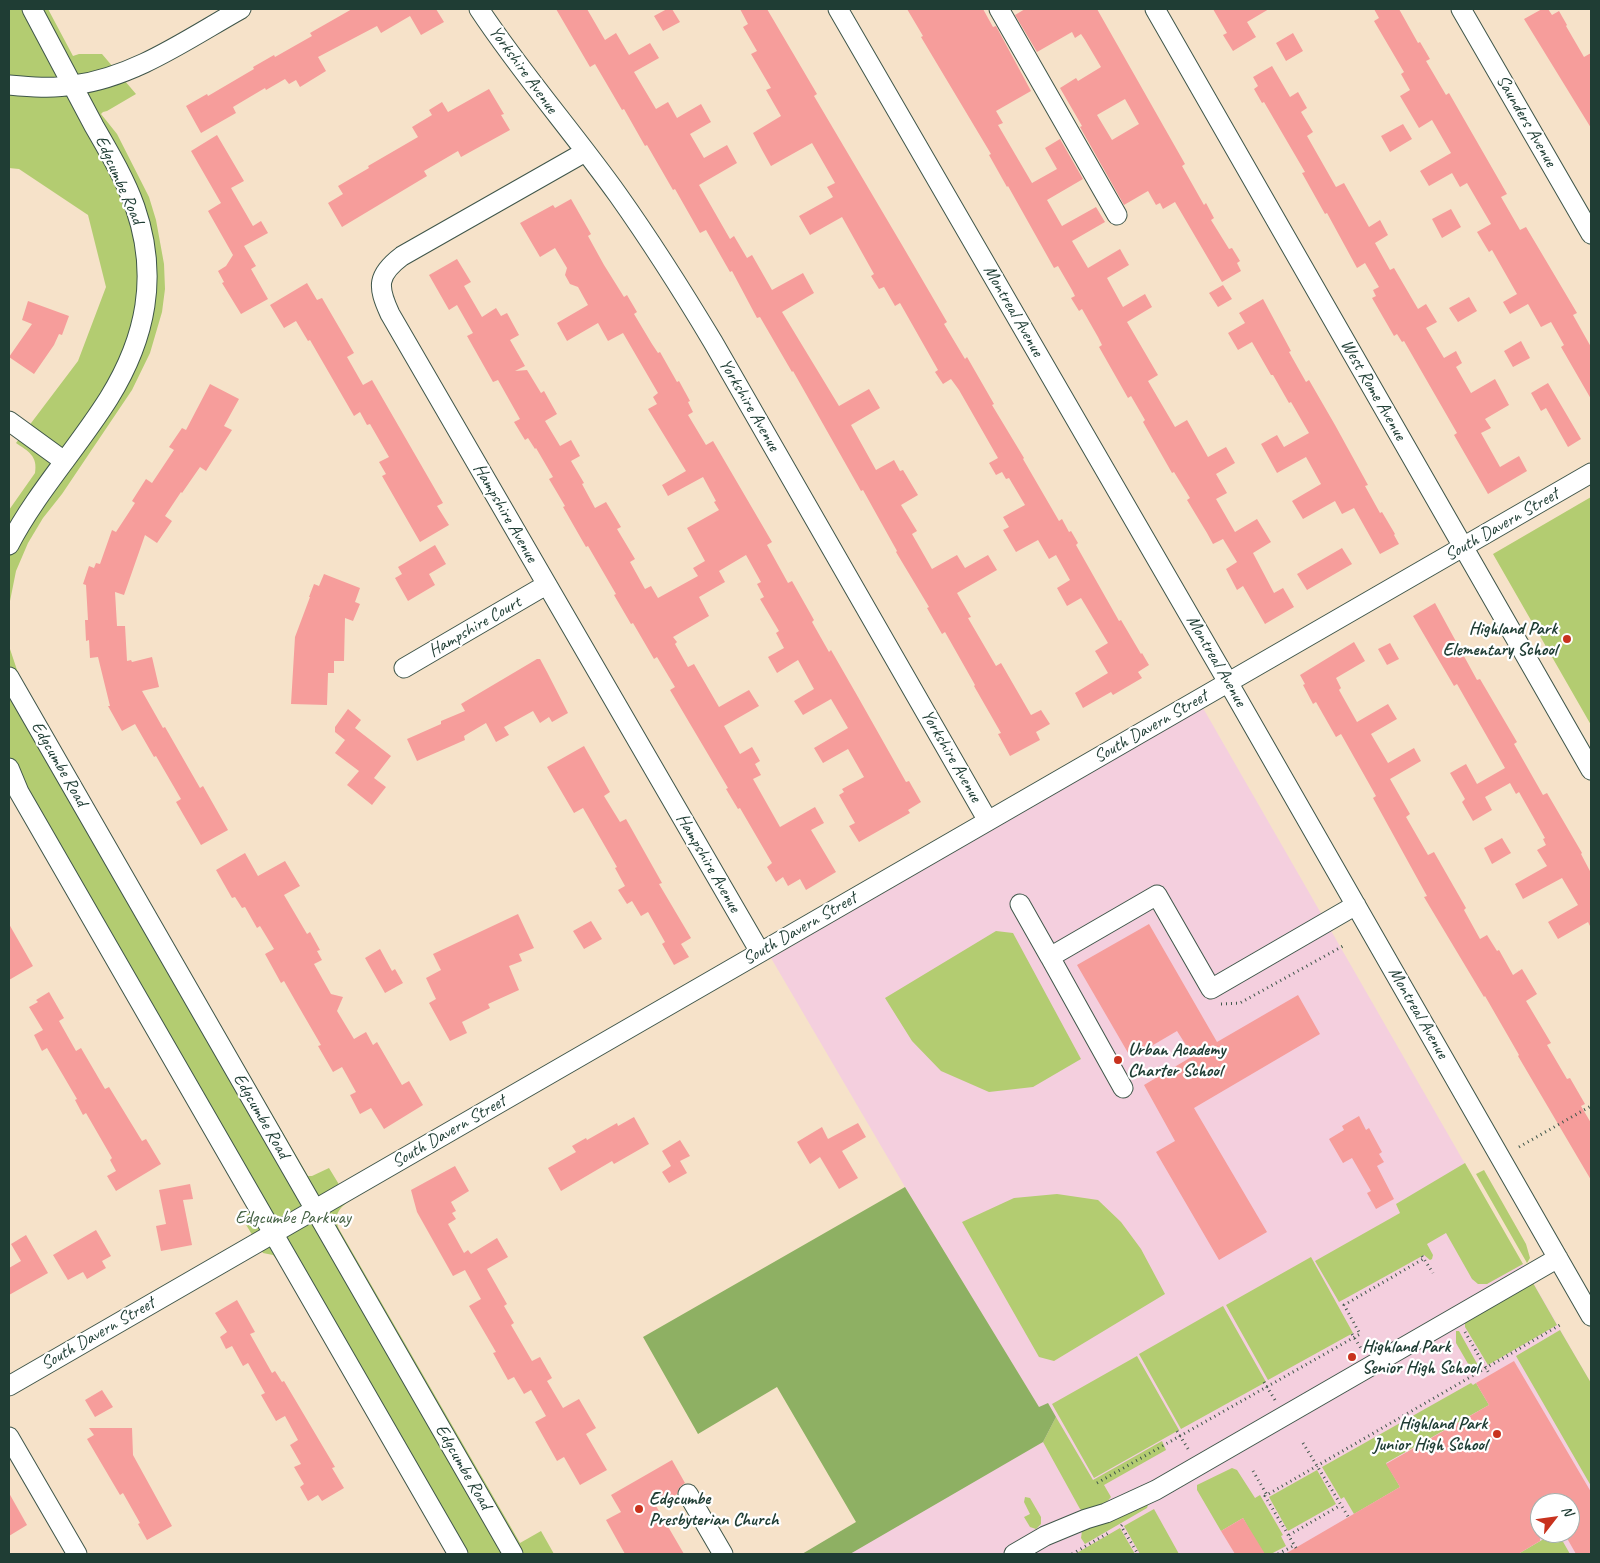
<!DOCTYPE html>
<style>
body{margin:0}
#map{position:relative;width:1600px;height:1563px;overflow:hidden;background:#f6e2c9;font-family:Caveat,sans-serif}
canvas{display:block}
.frame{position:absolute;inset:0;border:10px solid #1f3d34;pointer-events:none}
.north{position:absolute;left:1530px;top:1493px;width:50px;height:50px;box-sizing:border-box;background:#fff;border:1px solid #a5b1ae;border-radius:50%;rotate:60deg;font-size:14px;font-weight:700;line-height:20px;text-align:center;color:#1f3d34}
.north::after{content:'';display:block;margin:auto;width:18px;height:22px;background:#c8321e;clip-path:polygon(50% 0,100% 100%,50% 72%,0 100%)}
</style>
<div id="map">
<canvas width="1600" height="1563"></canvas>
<div class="frame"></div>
<div class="north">N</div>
</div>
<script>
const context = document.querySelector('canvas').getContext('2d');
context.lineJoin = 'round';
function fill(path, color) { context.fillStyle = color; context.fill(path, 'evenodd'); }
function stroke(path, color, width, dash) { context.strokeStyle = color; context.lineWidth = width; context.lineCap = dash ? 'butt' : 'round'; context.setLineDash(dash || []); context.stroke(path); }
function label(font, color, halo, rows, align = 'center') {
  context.font = font + ' Caveat,sans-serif'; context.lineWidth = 4.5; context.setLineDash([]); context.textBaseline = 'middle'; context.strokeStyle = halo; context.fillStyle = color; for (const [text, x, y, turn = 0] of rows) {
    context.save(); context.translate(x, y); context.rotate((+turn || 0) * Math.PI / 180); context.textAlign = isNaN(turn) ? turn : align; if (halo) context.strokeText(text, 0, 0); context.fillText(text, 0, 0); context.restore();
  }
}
const built = new Path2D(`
 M1203,708L1591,1383V1554H802L857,1522L1039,1408L905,1187L771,958ZM1540,1503H1570V1533H1540Z`);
const green = new Path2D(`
 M9,9H48L73,56L79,54H102L136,94L107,111L103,112L101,114L117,134L149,197L156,220L164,264L165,289L162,312L150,353L132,390L62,494L43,518L28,543L16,571L9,606V510L35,473C38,456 28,451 16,443L78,361L106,287L88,215L19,169L9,168Z
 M1591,497V725L1493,554Z
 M9,646L21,682L308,1176H312L329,1168L349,1201C337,1210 334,1216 339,1229L520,1543L541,1531L554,1554H449L280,1263L273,1255L263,1253L242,1218L251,1212L9,791Z
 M996,931L1013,933L1081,1059L1033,1087L989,1092L941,1071L912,1041L885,998Z
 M1465,1163L1523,1264L1487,1284H1478L1472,1279L1446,1233L1427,1244L1433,1255L1432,1259L1430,1260L1424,1255L1339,1302L1315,1261L1400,1213L1396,1204Z
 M1484,1170L1526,1244L1530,1258L1527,1263L1476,1174Z
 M1057,1194L1098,1200L1121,1222L1141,1249L1165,1294L1054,1361L1039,1357L962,1222L1014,1198Z
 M1311,1257L1353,1333L1268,1380L1226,1305Z
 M1533,1283L1557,1325L1488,1365L1465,1327V1322Z
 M1223,1306L1266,1382L1181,1429L1139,1354Z
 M1560,1330L1591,1383V1486L1516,1356Z
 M1456,1331H1459L1480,1369L1474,1374L1456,1343Z
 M1137,1356L1179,1430L1094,1478L1052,1404Z
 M1471,1383L1473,1385L1476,1383L1489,1405L1386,1463L1400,1487L1354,1514L1344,1497L1341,1499L1322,1467Z
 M1056,1417L1093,1480L1162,1441L1166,1450L1104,1485L1111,1497C1106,1505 1093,1509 1084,1511L1080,1509L1043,1442Z
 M1232,1468L1237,1470L1255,1498L1260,1495L1283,1535L1281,1536L1286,1546L1271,1554H1263L1243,1518L1221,1531L1197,1490V1485Z
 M1317,1470L1336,1504L1288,1531L1269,1497Z
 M1025,1497L1030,1498L1041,1517V1524L1036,1529L1030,1527L1024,1517L1030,1514L1024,1502Z
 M1147,1504L1148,1505L1147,1508L1085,1544L1081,1538L1082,1531L1085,1529L1109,1521Z
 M1154,1509L1179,1554H1140L1124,1526Z
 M1120,1528L1135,1554H1075Z
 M1554,1533H1558L1570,1554H1518Z`);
const forest = new Path2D(`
 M905,1187L1039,1407L1048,1403L1056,1417L1043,1442L850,1554H802L856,1522L777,1387L698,1434L643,1337Z`);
const building = new Path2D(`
 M352,9H436L444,22L421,35L410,16L381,33L377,26L318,57L326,71L300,87L296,80L289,84L285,79L266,90L265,88L233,107L236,113L201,133L186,106L207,94L208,96L254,69L253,67L274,55L275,57L312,36L310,33Z
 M556,9H587L605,40L616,33L629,55L650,43L659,58L634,72L656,109L668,102L677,118L701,104L711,122L690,134L704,158L727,145L737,163L699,185L730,239L734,236L747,258L752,255L772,290L803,273L814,293L782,312L839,406L869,389L880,408L851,425L876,470L894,460L900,471L903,470L918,495L901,505L917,531L912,534L932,569L957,555L965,568L988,555L997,570L957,593L971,617L968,618L996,666L1001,663L1031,715L1041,710L1050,724L1036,732L1040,740L1010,756L998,734L1001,733L974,686L975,685L945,632L942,634L927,608L929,607L896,552L897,551L878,517L863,490L861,491L793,371L792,372L760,317L757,318L732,271L730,272L706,230L700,233L675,189L673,190L647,145L645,146L624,109L622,110L595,64L590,67Z
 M667,9H672L680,22L663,31L654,16Z
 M740,9H767L817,94L814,96L902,245L947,322L944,324L965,359L967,357L994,404L992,405L1024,458L1023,459L1059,521L1062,519L1069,532L1071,531L1078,543L1076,545L1119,621L1121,620L1141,654L1142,653L1149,665L1138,672L1142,678L1113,695L1111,692L1083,708L1075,693L1108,673L1095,651L1108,643L1081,598L1067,606L1057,588L1070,580L1056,555L1049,559L1038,540L1016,552L1003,530L1009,527L1003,517L1025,505L1009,478L1006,479L1002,472L996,475L989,463L998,458L959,390L951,379L943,384L935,372L938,370L900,303L895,306L884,287L879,289L871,276L874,274L842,217L810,235L799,216L833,197L827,187L835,183L812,143L771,166L762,150L753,133L781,116L766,90L771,88L751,54L757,51L743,27L748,24Z
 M907,9H983L993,27L996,26L1031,91L996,111L1003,123L998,125L1032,183L1057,169L1045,148L1060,139L1083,179L1047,200L1062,226L1096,207L1105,222L1072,241L1088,268L1120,249L1129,265L1107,278L1123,307L1145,294L1152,307L1127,322L1158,375L1148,381L1175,427L1187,420L1208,457L1226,447L1235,463L1216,474L1227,493L1216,499L1235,532L1257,519L1271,542L1253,553L1274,593L1283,588L1294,607L1265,624L1243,586L1237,590L1226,569L1237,562L1223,539L1213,544L1207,533L1187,500L1190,498L1174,472L1172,473L1143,422L1145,420L1131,396L1128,398L1099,347L1102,345L1098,337L1082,309L1079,311L1071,298L1075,296L1072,290L1058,266L1054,268L1008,186L1007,187L989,155L991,154L921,37L923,36Z
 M1025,9H1097L1185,164L1182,166L1204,205L1206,203L1214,218L1211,220L1229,249L1232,248L1240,261L1237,263L1241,271L1222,282L1175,202L1163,209L1160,203L1156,205L1148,191L1124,205L1080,127L1082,126L1060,88L1076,78L1078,81L1101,67L1085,40L1081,34L1075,38L1072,32L1037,52L1015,15ZM1125,99L1139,124L1112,140L1097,115Z
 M1213,9H1269L1247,22L1256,37L1233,51L1223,35L1227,33Z
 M1374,9H1399L1418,43L1420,42L1430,59L1426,61L1446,95L1449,93L1507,194L1501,197L1520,230L1526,227L1577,313L1573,315L1591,347V399L1561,347L1564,345L1551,322L1541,327L1528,304L1510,314L1503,302L1517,294L1492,250L1489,252L1477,232L1491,224L1467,183L1460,187L1452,173L1429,186L1420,171L1451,153L1432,120L1419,128L1400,96L1410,90L1401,74L1404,72L1374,21L1379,18Z
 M1542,9H1548L1552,15L1559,11L1567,25L1566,26L1584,57L1591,53V128L1524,19Z
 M1293,33L1303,51L1286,61L1276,43Z
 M1272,66L1290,97L1298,92L1307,108L1301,112L1313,132L1307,136L1336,187L1344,183L1369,227L1380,220L1388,235L1375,243L1390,270L1394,268L1418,309L1426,304L1437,322L1426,328L1444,358L1456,351L1462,363L1456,367L1471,393L1495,379L1509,405L1485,419L1491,428L1481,433L1500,467L1519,456L1527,471L1488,494L1454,435L1457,433L1438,400L1404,341L1402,342L1397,334L1394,336L1372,298L1376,296L1373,290L1379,287L1365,263L1357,268L1327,213L1325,214L1302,173L1305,172L1264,102L1262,103L1254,89L1258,86L1253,77Z
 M489,89L504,114L501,115L510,130L461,157L458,151L424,171L427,176L342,227L328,203L343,194L338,186L369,168L368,166L418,137L412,127L432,115L429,110L442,102L448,112Z
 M1403,124L1412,139L1390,152L1381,136Z
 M217,135L244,181L231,188L253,226L261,221L268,233L244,246L256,266L251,269L268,299L241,314L222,283L224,282L218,271L226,266L233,255L208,211L221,203L191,151Z
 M571,199L591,234L588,236L604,265L624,297L627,295L637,312L634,314L652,344L658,353L660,352L677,382L679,381L690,401L688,402L693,412L688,415L706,445L713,441L772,542L767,545L788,583L792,581L814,620L812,622L829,652L831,650L858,697L906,782L909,781L921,802L908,810L910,813L859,842L849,826L855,823L839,795L844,792L842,789L864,777L848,749L823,763L814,748L848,728L831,699L803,715L794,701L814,689L798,660L777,673L768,657L784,648L776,633L779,631L760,599L764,597L757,584L761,582L746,555L719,571L725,582L699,597L709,616L673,637L677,642L675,644L688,667L694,664L719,707L749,690L759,706L724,726L740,754L752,747L760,761L755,764L761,775L753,779L780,827L815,807L824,823L811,830L836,872L806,890L800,879L788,886L783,877L776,882L767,867L772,863L740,808L738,809L726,789L728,788L670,690L675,687L657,657L654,659L633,623L631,624L614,595L616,594L588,546L586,547L563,507L565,506L549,479L553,477L536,448L535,449L528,438L525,440L514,422L520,419L498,380L493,382L467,336L473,333L457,305L449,310L429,275L457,259L471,282L464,286L482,317L496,308L501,316L507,313L519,335L510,340L525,366L515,371L527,370L541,393L544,391L557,414L545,421L560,446L571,440L580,456L571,461L584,483L582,484L595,508L606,502L621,527L617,529L635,559L630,562L645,589L651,586L658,598L698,576L693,568L705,561L687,528L719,510L714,502L716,501L703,477L668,496L662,485L686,471L648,409L657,404L653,397L658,393L623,333L608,341L598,323L567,341L557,323L588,305L578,287L570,284L565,275L567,268L555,248L540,257L520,223L553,205L555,208Z
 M1451,209L1461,227L1442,238L1432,219Z
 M307,283L317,300L322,298L354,353L347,357L363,385L372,380L443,503L437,506L449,525L420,542L382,476L386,474L379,462L389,457L370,424L367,425L360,412L354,416L310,340L308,341L296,321L284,328L270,305Z
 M1223,285L1232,299L1218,307L1209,293Z
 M1469,297L1477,311L1458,322L1449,308Z
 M1263,299L1291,351L1289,352L1306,382L1309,380L1335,425L1368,485L1365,486L1380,513L1382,512L1395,534L1394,535L1399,544L1380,554L1354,508L1342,514L1335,501L1303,519L1292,501L1321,484L1306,457L1277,473L1261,444L1277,435L1284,447L1309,433L1291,402L1289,403L1273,375H1271L1252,342L1238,350L1228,333L1245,323L1239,313Z
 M28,301L69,316L62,335L59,334L54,345L34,374L9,357L32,324L22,320Z
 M1521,341L1530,358L1513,367L1504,351Z
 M1548,383L1581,439L1568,447L1546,408L1541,411L1531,393Z
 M210,384L239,399L224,426L232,430L206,471L200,467L182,493L181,492L165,516L172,521L157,543L145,535L124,595L115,592L117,626H125L127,661L131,660L132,662L152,657L159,687L142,691L163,728L165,727L200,788L203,786L228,830L201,845L176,802L181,799L156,756L154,757L135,724L122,731L108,706H110L98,657L90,658L89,640L86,641L85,620H88L86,585L83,584L89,566L94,568L96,563L100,564L112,530L116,532L135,503L132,501L146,479L152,483L174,450L169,447L182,428L186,430Z
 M435,545L446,564L429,574L435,585L408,601L395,578L402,574L398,567Z
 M1342,548L1352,564L1307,590L1297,574Z
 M324,574L360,588L355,602L360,604L353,621L345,618L344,661H334V673H328L327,705L291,704L295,637L310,597H309L314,584L319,586Z
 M1435,603L1477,680L1480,679L1517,742L1514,744L1543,795L1547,793L1582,853L1581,854L1591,873V928L1588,922L1558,939L1548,922L1578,905L1562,878L1523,899L1515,884L1547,866L1537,850L1546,845L1543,839L1545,838L1519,792L1516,794L1510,783L1485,797L1492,810L1473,821L1462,802L1465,799L1450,773L1466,764L1477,784L1505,768L1457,684L1454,686L1413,616Z
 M1354,642L1365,661L1336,678L1341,688L1339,690L1357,722L1388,704L1397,719L1371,734L1388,763L1414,748L1421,761L1390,779L1410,814L1406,817L1428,855L1434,852L1466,908L1464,910L1480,939L1487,935L1497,951L1499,950L1513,975L1522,969L1537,994L1526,1001L1551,1043L1547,1045L1567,1079L1570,1078L1585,1104L1581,1106L1591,1123V1180L1518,1056L1519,1055L1485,996L1484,997L1424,897L1427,896L1373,798L1376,796L1341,734L1336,737L1316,702L1313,704L1303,685L1305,684L1300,675Z
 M1390,643L1399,659L1387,665L1378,649Z
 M537,659H540L547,672L568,713L552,722L549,717L540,723L533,711L504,727L509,735L496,742L486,723L464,736L465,740L417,761L407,739L441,724V721L465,711L461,704Z
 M348,709L361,720L355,728L391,756L374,778L386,787L372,805L347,785L359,771L335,753L345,740L335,732V727Z
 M584,746L610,792L604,796L620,822L626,819L662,883L659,884L691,938L681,944L689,957L674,965L662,944L665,942L648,912L641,916L632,901L627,904L618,890L625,886L615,868L617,867L583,808L574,813L547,767Z
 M1502,838L1511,853L1492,864L1484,848Z
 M245,853L258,876L285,861L300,886L284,895L307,934L310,932L320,950L317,951L322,960L314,964L331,994L343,997L337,1011L354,1039L366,1032L373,1045L377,1042L402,1085L409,1081L423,1105L384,1129L371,1108L360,1114L350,1095L356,1092L342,1067L333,1072L318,1046L321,1045L296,1002L284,981L281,983L265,954L274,949L260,926L257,928L245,907L242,908L235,897L232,898L216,870Z
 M518,914L534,948L519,954L522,961L509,966L519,990L488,1004L490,1008L462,1022L467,1033L450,1041L429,1003L436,999L426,978L441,970L433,954Z
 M591,921L602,939L584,949L573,931Z
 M9,924L33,966L9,980Z
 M1149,924L1217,1042L1298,995L1320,1034L1194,1108L1267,1232L1219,1260L1156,1152L1175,1141L1144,1085L1193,1056L1177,1031L1131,1058L1077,965Z
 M380,949L392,971L395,969L403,983L385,993L365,958Z
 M49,992L64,1018L59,1021L76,1051L81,1048L105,1089L109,1087L142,1141L146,1139L161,1164L116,1191L107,1176L116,1171L110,1160L112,1158L86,1113L83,1115L75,1100L77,1099L47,1048L42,1051L34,1035L43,1030L29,1007L38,1002L36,1000Z
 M1359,1116L1366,1130L1369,1128L1382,1152L1379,1154L1384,1162L1377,1166L1394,1199L1376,1209L1367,1193L1371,1191L1352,1158L1343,1163L1329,1139L1344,1130L1342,1126Z
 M634,1117L649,1144L614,1164L612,1161L561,1191L548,1168L576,1152L572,1146L586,1138L587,1140L617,1123L618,1126Z
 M858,1123L866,1137L842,1151L858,1178L839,1189L820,1157L810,1164L797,1142L822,1127L828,1139Z
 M680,1140L690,1156L680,1161L687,1173L669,1183L662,1172L671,1166L662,1151Z
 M455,1166L469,1191L451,1202L456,1211L452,1213L456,1219L448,1224L464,1253L468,1250L471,1254L497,1238L508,1257L487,1269L507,1304L504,1306L514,1323L511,1325L532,1361L540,1357L552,1378L547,1381L563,1408L579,1399L596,1428L586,1434L607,1470L580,1485L564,1457L557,1461L535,1422L546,1416L531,1390L524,1394L514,1377L508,1380L493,1353L496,1352L469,1306L481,1299L465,1270L453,1276L417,1212L411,1190Z
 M190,1184L193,1199L183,1200L192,1245L161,1251L156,1226L166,1224L159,1190Z
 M96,1230L111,1256L102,1261L106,1268L87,1279L83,1272L68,1280L53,1255Z
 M26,1235L48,1273L9,1295V1268L21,1261L11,1244Z
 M237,1300L255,1332L250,1334L272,1373L275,1371L282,1382L284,1381L335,1467L332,1468L344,1488L322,1501L318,1495L308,1501L300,1487L304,1484L294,1467L301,1464L290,1445L298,1440L285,1416L276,1421L261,1395L265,1393L248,1363L243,1366L232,1346L226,1349L220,1337L227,1332L215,1313Z
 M1514,1361L1591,1492V1554H1576L1564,1533H1570V1503H1540V1541L1518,1554H1285L1400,1487L1386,1464L1489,1405L1476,1383Z
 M102,1390L113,1407L95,1417L85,1400Z
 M89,1428H132L133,1455L172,1526L147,1540L138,1524L140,1523L123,1493L120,1495L87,1439L94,1435Z
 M672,1460L685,1483L679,1488L677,1494L656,1506L684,1554H625L606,1520L621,1512L611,1495Z
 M9,1493L27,1525L9,1536Z
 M1243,1518L1265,1554H1235L1221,1531Z`);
const path = new Path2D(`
 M1221,1004L1240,1003L1343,946
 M1519,1147L1591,1106
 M1422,1256L1433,1273
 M1465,1332L1490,1375
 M1352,1334L1362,1350
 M1264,1382L1275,1400
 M1177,1431L1190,1452
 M1303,1443L1349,1518
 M1253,1471L1267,1495
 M1097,1483L1360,1334L1344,1305L1425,1258
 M1122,1525L1121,1526L1138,1554
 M1289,1535L1341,1505
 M1296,1548L1265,1496L1560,1325
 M1072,1554L1110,1532
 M1278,1554L1295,1545`);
const minor = new Path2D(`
 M479,9C522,74 573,132 618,195C652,243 683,292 713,342L988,821
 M838,9L1236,696L1591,1316
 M999,9L1117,215
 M1155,9L1591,770
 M1461,9L1591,234
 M9,85C30,87 53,89 74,85C135,77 189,38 241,9
 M585,152L402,256C377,275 377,286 390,314L760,952
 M9,421L64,461
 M9,545C36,493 77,449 109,398C146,338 159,276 135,207C125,179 109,152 94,126C73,87 53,48 32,9
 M404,668L546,585
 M9,677L513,1554
 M9,768L19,792L458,1554
 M1020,904L1050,957
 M1123,1088L1050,957L1157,895L1211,989L1356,905
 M9,1386L1591,473
 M9,1437L77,1554
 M688,1494L723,1554
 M1014,1554L1045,1536L1086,1519L1106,1513L1156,1490L1558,1258`);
const markers = [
 [1567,639,5,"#c8321e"],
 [1118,1060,5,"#c8321e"],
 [1352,1357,5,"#c8321e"],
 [1497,1434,5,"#c8321e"],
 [639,1509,5,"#c8321e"]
];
const streetNames = [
 ["Yorkshire Avenue",523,70,54],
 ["Saunders Avenue",1526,121,60],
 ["Edgcumbe Road",119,180,66],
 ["Montreal Avenue",1013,311,60],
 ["West Rome Avenue",1373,390,60],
 ["Yorkshire Avenue",749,405,60],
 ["Hampshire Avenue",505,513,60],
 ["South Davern Street",1502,525,-30],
 ["Hampshire Court",475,627,-30],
 ["Montreal Avenue",1216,661,60],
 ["South Davern Street",1151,727,-30],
 ["Yorkshire Avenue",951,756,60],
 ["Edgcumbe Road",59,764,60],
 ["Hampshire Avenue",708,863,60],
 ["South Davern Street",800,929,-30],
 ["Montreal Avenue",1418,1013,60],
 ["Edgcumbe Road",261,1116,60],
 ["South Davern Street",449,1132,-30],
 ["South Davern Street",98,1334,-30],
 ["Edgcumbe Road",463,1467,60]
];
const poiNames = [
 ["Highland Park",1557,629,"right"],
 ["Elementary School",1557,650,"right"],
 ["Urban Academy",1128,1050],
 ["Charter School",1128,1071],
 ["Highland Park",1362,1347],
 ["Senior High School",1362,1368],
 ["Highland Park",1487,1424,"right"],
 ["Junior High School",1487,1445,"right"],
 ["Edgcumbe",649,1499],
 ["Presbyterian Church",649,1520]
];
const parkNames = [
 ["Edgcumbe Parkway",293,1218]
];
fill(built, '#f4cfde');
fill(green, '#b3cc71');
fill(forest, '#8eb063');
fill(building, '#f69d9b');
stroke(minor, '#3f564a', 21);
stroke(path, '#3f564a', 3, [1, 4]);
stroke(minor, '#fff', 19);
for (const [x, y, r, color] of markers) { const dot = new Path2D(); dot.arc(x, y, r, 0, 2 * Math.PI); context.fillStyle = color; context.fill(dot); stroke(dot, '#fff', 2); }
label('18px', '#1f3d34', '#fff', streetNames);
label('bold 18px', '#1f3d34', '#fff', poiNames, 'left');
label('18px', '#446143', '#fff', parkNames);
</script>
